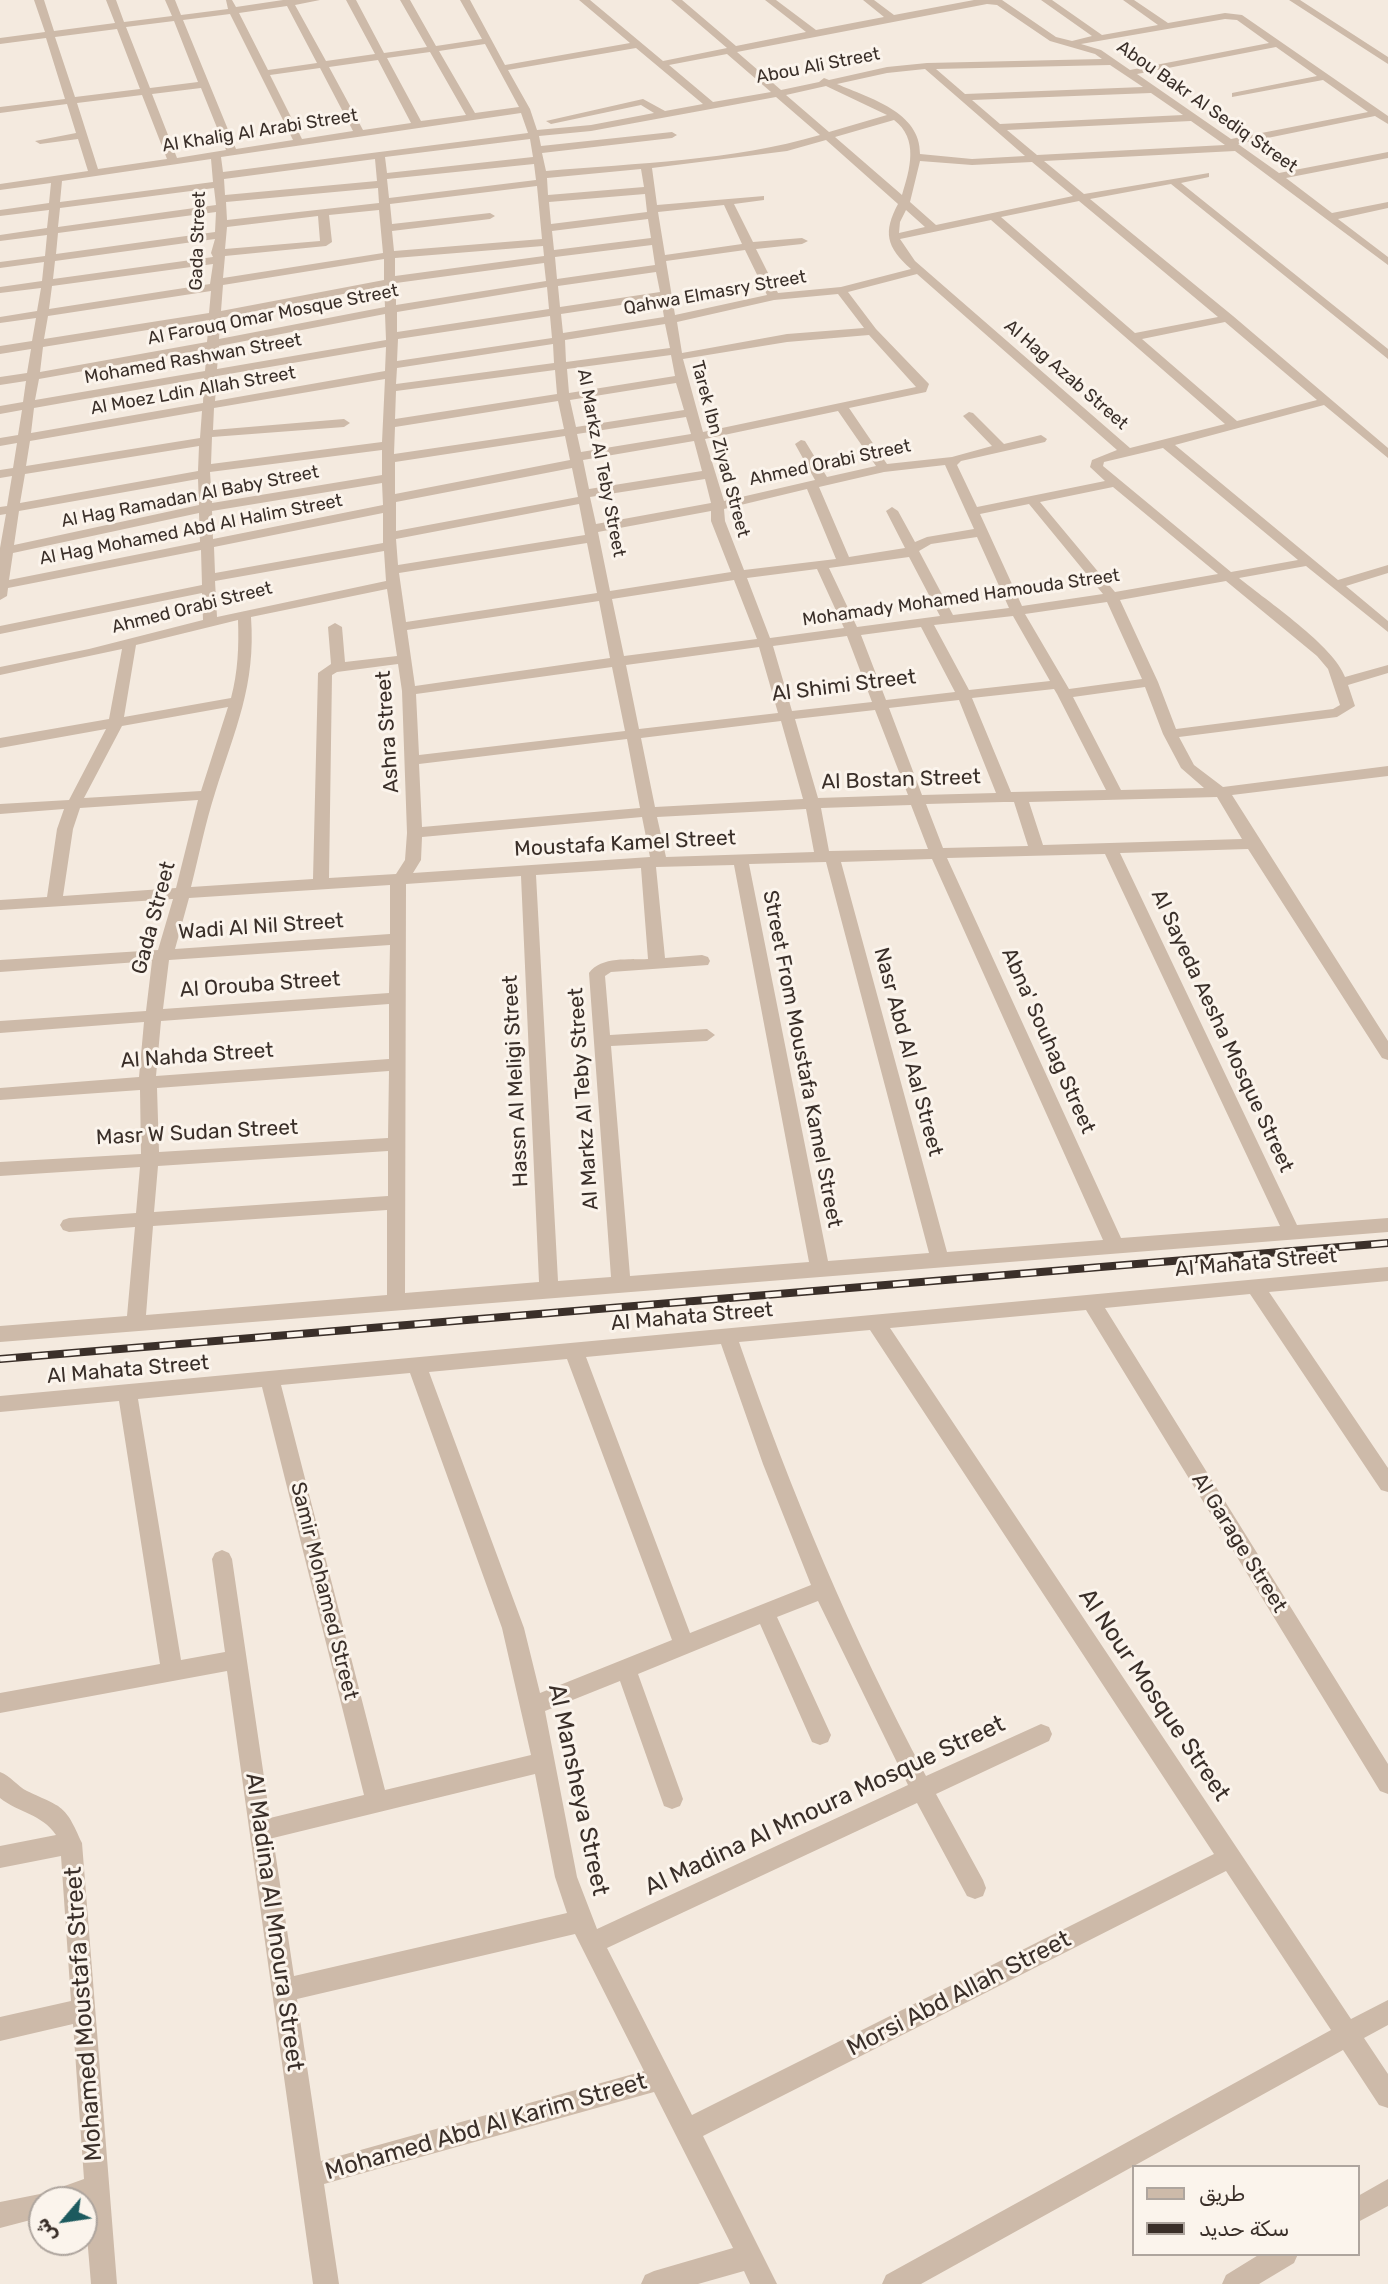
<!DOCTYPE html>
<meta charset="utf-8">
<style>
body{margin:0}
#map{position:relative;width:1388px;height:2284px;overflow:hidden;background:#f4eadf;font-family:Rubik,Cairo,sans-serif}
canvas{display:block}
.legend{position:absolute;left:1132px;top:2165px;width:228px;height:91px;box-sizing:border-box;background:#fbf4ec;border:2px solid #aea59e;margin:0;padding:9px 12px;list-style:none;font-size:21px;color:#3a2f29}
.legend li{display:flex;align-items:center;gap:14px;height:35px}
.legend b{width:35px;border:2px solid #aea59e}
.north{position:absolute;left:28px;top:2186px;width:70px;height:70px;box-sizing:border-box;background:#fbf4ec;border:2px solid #aea59e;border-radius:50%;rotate:241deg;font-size:19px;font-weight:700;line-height:28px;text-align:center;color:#3a2f29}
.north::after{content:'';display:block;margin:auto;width:24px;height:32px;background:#1c5a5e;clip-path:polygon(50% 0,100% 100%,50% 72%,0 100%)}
</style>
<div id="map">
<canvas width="1388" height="2284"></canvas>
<ul class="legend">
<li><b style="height:9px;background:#cdbaa9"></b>طريق</li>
<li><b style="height:9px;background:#3a2f29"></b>سكة حديد</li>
</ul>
<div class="north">ش</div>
</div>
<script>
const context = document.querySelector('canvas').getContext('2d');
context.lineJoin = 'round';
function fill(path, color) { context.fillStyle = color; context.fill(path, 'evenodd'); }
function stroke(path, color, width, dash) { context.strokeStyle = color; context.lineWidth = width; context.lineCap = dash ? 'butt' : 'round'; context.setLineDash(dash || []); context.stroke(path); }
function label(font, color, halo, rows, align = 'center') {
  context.font = font + ' Rubik,sans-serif'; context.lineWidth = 6; context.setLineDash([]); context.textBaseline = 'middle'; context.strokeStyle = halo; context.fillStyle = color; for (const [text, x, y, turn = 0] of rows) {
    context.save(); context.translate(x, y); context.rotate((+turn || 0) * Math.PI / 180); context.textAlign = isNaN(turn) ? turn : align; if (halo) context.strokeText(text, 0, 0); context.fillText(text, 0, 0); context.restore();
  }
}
const minor = new Path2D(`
 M34,0H44L54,31L115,23L106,0H116L124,22L172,16L165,0H175L181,15L228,9L226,0H232L236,7L283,0H320L295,5L326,61L375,54L346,0H356L384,53L427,47L400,0H410L436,46L482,39L460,0H470L505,65L630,43L579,0H590L663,61L727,48L671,0H682L736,46L806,32L765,0H776L816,30L884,17L863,0H874L894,15L974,0H1002L1056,37L1072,41L1092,36L1041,0H1052L1102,35L1158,25L1123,0H1134L1168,23L1225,13L1242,15L1388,116V124L1375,116L1238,144L1279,173L1388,152V158L1286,178L1332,213L1388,202V208L1338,219L1388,257V265L1235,151L1044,161L1084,194L1209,173V177L1181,183L1388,349V359L1171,184L1090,199L1233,316L1388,448V458L1324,405L1175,445L1338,580L1388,565V573L1346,586L1388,621V632L1306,566L1239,578C1267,601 1334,646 1345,677L1388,665V673L1348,685L1355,706L1337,717L1179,737L1194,765L1223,787L1388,766V776L1232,795L1388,1041V1060L1382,1058L1248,849L1120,853L1297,1225L1388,1218V1232L0,1342V1326L127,1316L135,1227L69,1232L63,1230L60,1225L63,1220L69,1218L136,1213L140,1167L0,1176V1162L141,1154L140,1090L0,1100V1088L139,1077L144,1022L0,1033V1021L146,1011L152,961L0,972V960L158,950L173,899L0,910V900L47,897L57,829L64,809L0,814V804L69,800L106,729L0,748V738L109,719L122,649L0,675V667L89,649L203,620L202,593L0,634V626L202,585L201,550L8,588L7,596L0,600V548L6,514L0,515V507L7,506L12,476L0,478V470L13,468L17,443L0,446V438L18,435L22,410L0,414V406L23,402L26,381L0,385V377L27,373L31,349L0,354V346L32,341L36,318L0,323V317L37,311L41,288L0,293V287L42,281L44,262L0,268V262L45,256L47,235L0,241V235L47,228L49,210L0,216V210L49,203L51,183L0,190V184L88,171L78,139L40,144L35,141L76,133L67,104L0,113V107L65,99L46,38L0,44V38L45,32ZM987,4L997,5L1050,41L1095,54L1102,59L927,63L887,67L829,80L824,78L819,82L781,90L737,52ZM287,6L317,63L268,70L239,13ZM230,14L293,140L236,149L183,20ZM1225,19L1237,20L1269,43L1130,70L1101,50L1081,44ZM174,21L198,82L150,88L126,27ZM117,29L140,89L75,97L55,37ZM485,44L519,107L475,113L439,51ZM1276,47L1317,76L1232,93V97L1323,80L1368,112L1231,139L1137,74ZM636,48L703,104L665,111L643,99L546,121L551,124L641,105L654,113L591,125L537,130L530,109L508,70ZM430,52L466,115L421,121L387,58ZM727,54L771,92L713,102L669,65ZM378,60L411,123L363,130L329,67ZM1110,65L1143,87L965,94L936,69ZM320,68L353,131L302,139L270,75ZM925,69L1025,156L972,159L920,154C921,112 869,98 837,84L887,73ZM826,86L887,115L829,132L786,95ZM201,88L226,150L177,158L152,94ZM1151,93L1183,115L1000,124L972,100ZM142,95L167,159L98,169L77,103ZM776,97L820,135C732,161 637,163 546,171L542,153L672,138L677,135L672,132L541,146L539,136L591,131ZM521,113L528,133L223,172L221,157ZM894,120C919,139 910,169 902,195L835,137ZM1191,121L1225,145L1037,155L1007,130ZM530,139L533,157L387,173L385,157ZM826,140L898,204C883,232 886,247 911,269L841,287L778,293L756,249L802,244L808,241L802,238L753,242L734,204L764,200V196L657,205L652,168L787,151ZM211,159L213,182L60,202L62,181ZM375,159L377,181L225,195L224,179ZM920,161L972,165L1032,162L1073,196L936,225L910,202ZM534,164L536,180L389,198L387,179ZM641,169L644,187L548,195L547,178ZM537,186L542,239L394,251L392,231L490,219L495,216L490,213L392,224L390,204ZM214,188L216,205L58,227L60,208ZM378,188L379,203L227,220L226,202ZM645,194L647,212L551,224L549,202ZM1079,201L1218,317L1135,333L1001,217ZM724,205L742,244L665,255L658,212ZM379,210L383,253L223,278L225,256L326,246L332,242L329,215ZM906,210L925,227L899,233L900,222ZM216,212L215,232L56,254L58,233ZM318,216L320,241L225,249L227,227ZM648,219L651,238L554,250L552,231ZM991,220L1225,424L1130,448L915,261L900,239ZM215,239L211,253L213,257L53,279L55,261ZM652,245L655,265L557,279L555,257ZM543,246L544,256L395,276V258ZM745,250L767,295L675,315L666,261ZM384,259V280L221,311L223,285ZM544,263L546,281L396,305V283ZM213,264L210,284L49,309L52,286ZM656,272L660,292L560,307L558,286ZM917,274L1117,450L1092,460L1090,467L1105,481L977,507L957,465L961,461L1045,442L1047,439L1041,435L1004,444L973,413L969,412L963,416L992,446L952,457L887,464L849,408L926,392L929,384L876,329L848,292ZM384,286L385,307L219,339L220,318ZM547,287L549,309L397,332V312ZM211,291L209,313L44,339L48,316ZM838,294L864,328L787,334L682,353L677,322L774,300ZM661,299L664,317L563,333L561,314ZM385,314L386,340L217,369L219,346ZM550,316L552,338L397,361L398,339ZM209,320L207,342L40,372L43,347ZM1225,322L1317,400L1237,421L1142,339ZM665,324L670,348L566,362L565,340ZM869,335L916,387L703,432L683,359L787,342ZM553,344L554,363L396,384L397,368ZM386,347L385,371L215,401L217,376ZM207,349L205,371L35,400L39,379ZM671,355L675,376L569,393L567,369ZM555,370L557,394L395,419L396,391ZM204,378L203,403L31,433L34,408ZM385,379L382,442L211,464L212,437L344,427L350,423L344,419L213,430L214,408ZM676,383L684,410L576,427L570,400ZM558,401L564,429L394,454L395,427ZM202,411L200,438L26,466L30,441ZM838,411L876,466L827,477L805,441L801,440L795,444L815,480L724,501L705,439ZM686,417L691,434L581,452L577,434ZM565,436L570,460L395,494V462ZM694,441L702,471L589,489L583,460ZM199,446L198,471L20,503L25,474ZM1163,448L1298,560L1231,572L1103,466L1104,462ZM382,450V475L212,503L210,472ZM945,465L974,529L927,537L915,542L898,511L892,507L886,511L905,548L849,557L819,487L884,472ZM572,468L578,497L396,531V502ZM198,479L199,505L14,545L19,511ZM705,479L711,503L596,524L590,497ZM382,483L383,505L213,539L212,511ZM1113,487L1218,574L1115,592L1040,502ZM807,489L836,559L744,570L725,521L724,509ZM579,504L585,535L398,565L396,539ZM1029,504L1103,594L1022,606L980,514ZM711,511V521L731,572L610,591L598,532ZM199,513L200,542L9,580L13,553ZM383,513V543L215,573L214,547ZM977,537L1009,608L953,615L919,551L931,544ZM587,543L597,593L406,622L399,573ZM384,551L386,581L217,617L215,581ZM909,557L940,616L857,627L829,568ZM817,569L844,628L770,638L747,578ZM734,580L757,639L624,656L612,599ZM1226,581L1317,656L1328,669L1340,705L1333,709L1176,729L1158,682L1120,600ZM387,589L397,656L345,662L342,627L335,623L328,627L331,664L318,673L313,879L191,887C199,856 205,824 215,793C235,729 256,686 251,617ZM599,601L610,658L415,686L407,630ZM1107,602L1142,679L1069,689L1025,614ZM1013,616L1050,681L969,690L934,625ZM238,620C239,646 238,672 231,698L124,717L136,645ZM921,627L955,692L886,700L861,635ZM847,636L872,702L792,711L773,646ZM759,647L778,713L639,729L626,665ZM398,664L402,691L407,833L405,860L396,874L329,878L332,675L337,672ZM612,667L625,731L419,755L416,694ZM1145,687L1163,734L1181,768L1204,788L1121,790L1073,697ZM1054,689L1057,694L1106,790L1011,792L972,698ZM959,700L996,793L922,795L889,708ZM228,707L201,791L84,798L122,726ZM875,710L908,795L818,798L795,719ZM781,721L803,799L655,807L641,738ZM627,739L640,808L422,827L419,764ZM1217,797L1242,839L1043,845L1029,802ZM198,800L176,888L63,896L73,829L80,808ZM1004,802H1014L1028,846L943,848L926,804ZM911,805L928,849L829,851L821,808ZM806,809L814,852L666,857L657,817ZM642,817L650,857L413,873L421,860L422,837ZM1105,854L1280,1226L1121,1238L947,858ZM932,859L1103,1240L947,1252L841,862ZM826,862L929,1253L828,1261L749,864ZM734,865L809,1262L630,1276L611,1046L707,1041L715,1035L707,1029L610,1035L605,976L611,972L708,965L710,961L708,957L702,955L665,958L656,867ZM641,868L648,959C630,960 601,956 589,973L611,1277L558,1281L536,875ZM521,876L539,1282L405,1293L406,884ZM390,885V934L175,949L189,898ZM390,945L389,993L163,1009L169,960ZM389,1004V1059L156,1076L161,1021ZM389,1071L388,1138L159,1152L157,1088ZM388,1151V1196L154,1212L158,1166ZM387,1210V1295L146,1315L153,1226Z
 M1289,0H1300L1388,57V64Z
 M1388,1267V1281L1269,1292L1388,1468V1492L1381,1490L1250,1294L1105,1308L1388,1764V1794L1380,1791L1086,1310L890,1328L1351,2019L1388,2000V2025L1364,2038L1388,2074V2108L1379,2105L1343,2050L921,2284H882L886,2275L1331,2030L1226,1871L703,2136L777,2284H750L744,2271L698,2284H641L645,2275L654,2271L733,2248L654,2092L324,2184L339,2284H313L227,1671L0,1713V1693L160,1664L119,1401L0,1412V1396ZM870,1330L1214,1854L692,2115L607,1948L917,1803L967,1896L975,1899L983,1896L986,1888L983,1880L936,1794L1049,1741L1052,1734L1049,1727L1041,1724L926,1776C851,1636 791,1492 739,1342ZM721,1344L763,1464L811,1585L690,1633L586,1357ZM567,1359L672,1640L540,1693L524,1628L429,1372ZM410,1373L502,1628L531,1755L385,1790L281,1385ZM262,1387L364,1795L270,1818L232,1559L229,1553L222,1550L215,1553L212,1559L225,1652L181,1660L138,1399ZM818,1601L908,1785L597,1929L577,1877L545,1711L620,1681L664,1806L672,1809L680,1806L683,1799L638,1674L760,1624L812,1742L820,1745L828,1742L831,1735L777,1617ZM535,1774L555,1877L567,1913L294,1976L273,1838ZM575,1934L644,2071L321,2161L297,1999Z
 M0,1772C11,1776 17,1786 27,1791C63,1808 65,1804 82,1843L117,2284H91L84,2200H42V2217L0,2228V2202L45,2193L84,2179L73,2024L0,2041V2017L71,2001L61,1856L0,1868V1846L56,1835C42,1814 19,1813 0,1798Z
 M1388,2179V2206L1358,2222V2196Z
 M1260,2254H1298L1294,2263L1259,2284H1222L1226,2275Z`);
const rail = new Path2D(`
 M0,1359L1388,1243`);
const farStreetnames = [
 ["Abou Ali Street",818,66,-11],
 ["Abou Bakr Al Sediq Street",1207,107,35],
 ["Al Khalig Al Arabi Street",260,131,-9],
 ["Gada Street",198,241,-88],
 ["Qahwa Elmasry Street",715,293,-10],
 ["Al Farouq Omar Mosque Street",273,315,-11],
 ["Mohamed Rashwan Street",193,359,-10],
 ["Al Hag Azab Street",1066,375,41],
 ["Al Moez Ldin Allah Street",193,391,-10],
 ["Tarek Ibn Ziyad Street",720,449,75],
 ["Al Markz Al Teby Street",601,463,79],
 ["Ahmed Orabi Street",830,463,-12],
 ["Al Hag Ramadan Al Baby Street",190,497,-11],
 ["Al Hag Mohamed Abd Al Halim Street",191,530,-11],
 ["Mohamady Mohamed Hamouda Street",961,598,-8],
 ["Ahmed Orabi Street",192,608,-14]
];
const streetNames = [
 ["Al Shimi Street",844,686,-7],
 ["Ashra Street",388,732,-94],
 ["Al Bostan Street",901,780,-2],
 ["Moustafa Kamel Street",625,844,-3],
 ["Gada Street",154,918,-75],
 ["Wadi Al Nil Street",261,927,-4],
 ["Al Orouba Street",260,985,-4],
 ["Al Sayeda Aesha Mosque Street",1222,1031,65],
 ["Abna' Souhag Street",1048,1041,66],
 ["Nasr Abd Al Aal Street",908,1052,75],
 ["Al Nahda Street",197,1056,-4],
 ["Street From Moustafa Kamel Street",802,1059,79],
 ["Hassn Al Meligi Street",516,1081,-93],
 ["Al Markz Al Teby Street",584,1099,-94],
 ["Masr W Sudan Street",197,1133,-3],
 ["Al Mahata Street",1256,1263,-5],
 ["Al Mahata Street",692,1317,-5],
 ["Al Mahata Street",128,1370,-5],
 ["Al Garage Street",1239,1543,58],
 ["Samir Mohamed Street",324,1591,76]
];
const nearStreetnames = [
 ["Al Nour Mosque Street",1154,1695,56],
 ["Al Mansheya Street",578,1790,78],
 ["Al Madina Al Mnoura Mosque Street",825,1806,-25],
 ["Al Madina Al Mnoura Street",274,1922,82],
 ["Morsi Abd Allah Street",959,1994,-27],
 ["Mohamed Moustafa Street",84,2014,-94],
 ["Mohamed Abd Al Karim Street",486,2127,-16]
];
fill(minor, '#cdbaa9');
stroke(rail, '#3a2f29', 8);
stroke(rail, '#fbf4ec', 5, [16]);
label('18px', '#3a2f29', '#fbf4ec', farStreetnames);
label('21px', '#3a2f29', '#fbf4ec', streetNames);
label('24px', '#3a2f29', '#fbf4ec', nearStreetnames);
</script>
